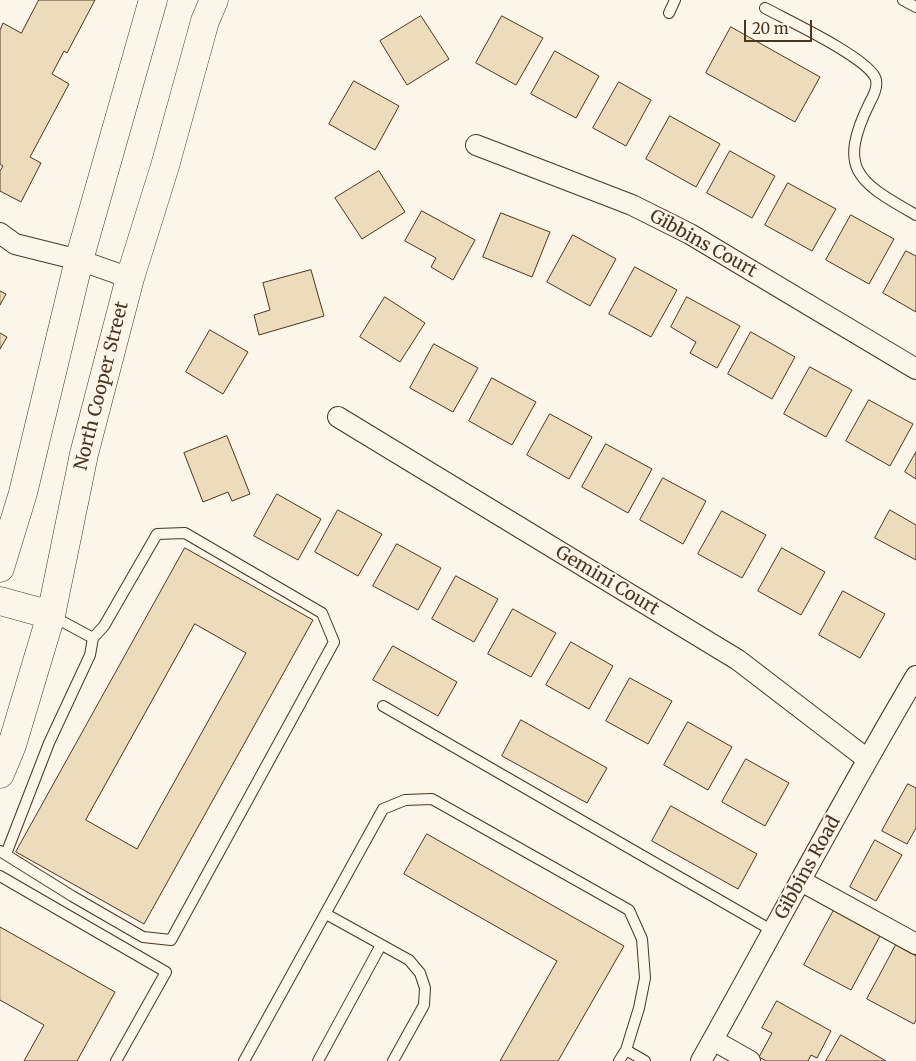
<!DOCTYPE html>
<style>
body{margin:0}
#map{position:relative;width:916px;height:1061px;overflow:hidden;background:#fbf6e9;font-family:Merriweather,serif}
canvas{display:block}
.scale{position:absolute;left:744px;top:20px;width:68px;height:22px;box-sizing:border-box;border:2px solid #4a3520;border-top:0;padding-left:6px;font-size:15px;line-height:18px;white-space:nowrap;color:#4a3520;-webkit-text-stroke:4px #fbf6e9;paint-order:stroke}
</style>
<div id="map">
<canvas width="916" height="1061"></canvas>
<div class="scale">20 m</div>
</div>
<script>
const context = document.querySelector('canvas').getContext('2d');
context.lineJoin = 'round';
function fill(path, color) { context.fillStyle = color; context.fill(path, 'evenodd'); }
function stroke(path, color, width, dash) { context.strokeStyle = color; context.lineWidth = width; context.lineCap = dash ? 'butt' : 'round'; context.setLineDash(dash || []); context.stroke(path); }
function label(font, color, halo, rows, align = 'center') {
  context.font = font + ' Merriweather,serif'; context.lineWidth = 4; context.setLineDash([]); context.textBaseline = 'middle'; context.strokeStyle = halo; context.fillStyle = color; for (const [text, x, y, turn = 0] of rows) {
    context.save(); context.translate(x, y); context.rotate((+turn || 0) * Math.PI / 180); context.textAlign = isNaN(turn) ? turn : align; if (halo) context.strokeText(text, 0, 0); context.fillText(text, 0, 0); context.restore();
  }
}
const building = new Path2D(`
 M39,0H95L67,53L64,51L52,74L69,84L30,157L41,163L21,202L0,191V171L3,166L0,164V30L3,23L21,33Z
 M421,16L449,59L407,85L380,41Z
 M502,16L543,38L516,85L476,63Z
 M731,27L820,77L795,122L706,73Z
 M555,51L599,76L576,118L531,94Z
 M354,81L399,106L375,150L329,124Z
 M619,82L651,100L626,146L593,128Z
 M670,116L720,144L696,187L646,159Z
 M730,151L775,176L752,218L707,193Z
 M379,171L405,212L362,239L335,198Z
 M788,183L836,209L812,251L765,225Z
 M422,211L475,240L453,280L431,267L436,258L405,241Z
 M501,213L550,232L532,277L483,257Z
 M851,215L894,239L869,284L826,260Z
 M573,235L616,259L590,306L547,282Z
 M906,251L916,256V312L883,293Z
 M635,267L677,290L651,337L609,314Z
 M311,270L324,316L259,335L254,315L270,310L263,283Z
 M0,291L6,294L0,305Z
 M385,297L425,323L400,362L360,337Z
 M687,297L740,326L717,368L690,353L696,342L671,327Z
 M210,330L248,352L223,394L186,372Z
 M751,332L795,357L772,399L728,374Z
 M0,333L7,337L0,349Z
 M434,344L478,368L453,412L410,388Z
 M810,367L852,390L826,437L784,414Z
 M492,378L536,402L512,445L469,421Z
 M869,400L913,424L890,466L846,441Z
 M550,414L592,437L569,479L527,455Z
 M227,436L250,494L232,501L228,492L203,502L184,453Z
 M606,444L652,469L628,513L582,487Z
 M916,452V479L905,472Z
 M663,478L706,501L683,544L640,520Z
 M277,494L321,519L298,560L254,536Z
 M338,510L382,534L358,576L315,552Z
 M890,510L916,525V560L875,538Z
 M722,511L766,535L742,578L698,554Z
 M397,544L441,568L418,610L373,586Z
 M185,548L313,620L144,924L16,852ZM195,624L246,653L137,849L86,820Z
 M782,548L825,572L801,615L758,591Z
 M456,576L498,599L474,642L432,619Z
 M843,591L885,614L860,658L819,635Z
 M513,609L556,633L531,677L488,654Z
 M571,642L613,666L589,709L546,685Z
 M393,646L457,682L438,716L373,680Z
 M630,678L672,701L648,744L606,721Z
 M521,720L607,768L587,803L502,756Z
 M688,722L732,747L708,790L664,765Z
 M746,759L789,783L765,826L722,802Z
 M908,784L916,788V828L907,844L882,831Z
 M671,806L757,854L738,889L652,841Z
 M427,834L624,946L558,1061H500L557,961L404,874Z
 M875,840L902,855L876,901L850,887Z
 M834,910L880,936L851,990L804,965Z
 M0,927L115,992L77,1061H24L44,1025L0,1000Z
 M896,945L916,956V1020L914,1024L867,999Z
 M777,1001L831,1031L817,1058L811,1055L808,1061H766L759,1057L772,1033L762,1028Z
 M841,1035L886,1061H826Z`);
const lane = new Path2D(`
 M903,0L916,7
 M765,8C789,21 864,56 875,77C879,85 874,95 870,102C836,171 859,182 916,215
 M669,13L675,0
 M383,706L773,931
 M0,851L72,896L143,937L171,940L334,642L322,613L185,533L157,534L104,626L93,638L52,616
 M6,854L49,743L90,655L93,638
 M0,876L166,972L116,1061
 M326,914L409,960L420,973L425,988L424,1005L393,1061
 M626,1050L645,1061
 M244,1061L383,809L405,800L432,799L629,910L642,939L645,978L639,1008L626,1050L619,1061
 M318,1061L381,945`);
const street = new Path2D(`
 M476,145L632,205L690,234L916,369
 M0,233L15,244L79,260L130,278
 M338,417L738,660L867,759
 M801,881L916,944
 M713,1040L750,1061
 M701,1061C773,933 841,802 916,676`);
const secondary = new Path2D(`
 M0,568L23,493L79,260L153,0
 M0,601L51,615
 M0,774L12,745L51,615L84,454L130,278L165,166L205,21L214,0`);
const streetNames = [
 ["Gibbins Court",703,244,29],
 ["North Cooper Street",102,386,-76],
 ["Gemini Court",607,581,31],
 ["Gibbins Road",808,868,-61]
];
fill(building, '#ecdcbc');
stroke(building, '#4a3520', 1);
stroke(lane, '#4a3520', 12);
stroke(street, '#4a3520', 22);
stroke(secondary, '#4a3520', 29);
stroke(lane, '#fbf6e9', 10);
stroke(street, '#fbf6e9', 20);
stroke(secondary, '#fbf6e9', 28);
label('18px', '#4a3520', '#fbf6e9', streetNames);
</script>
